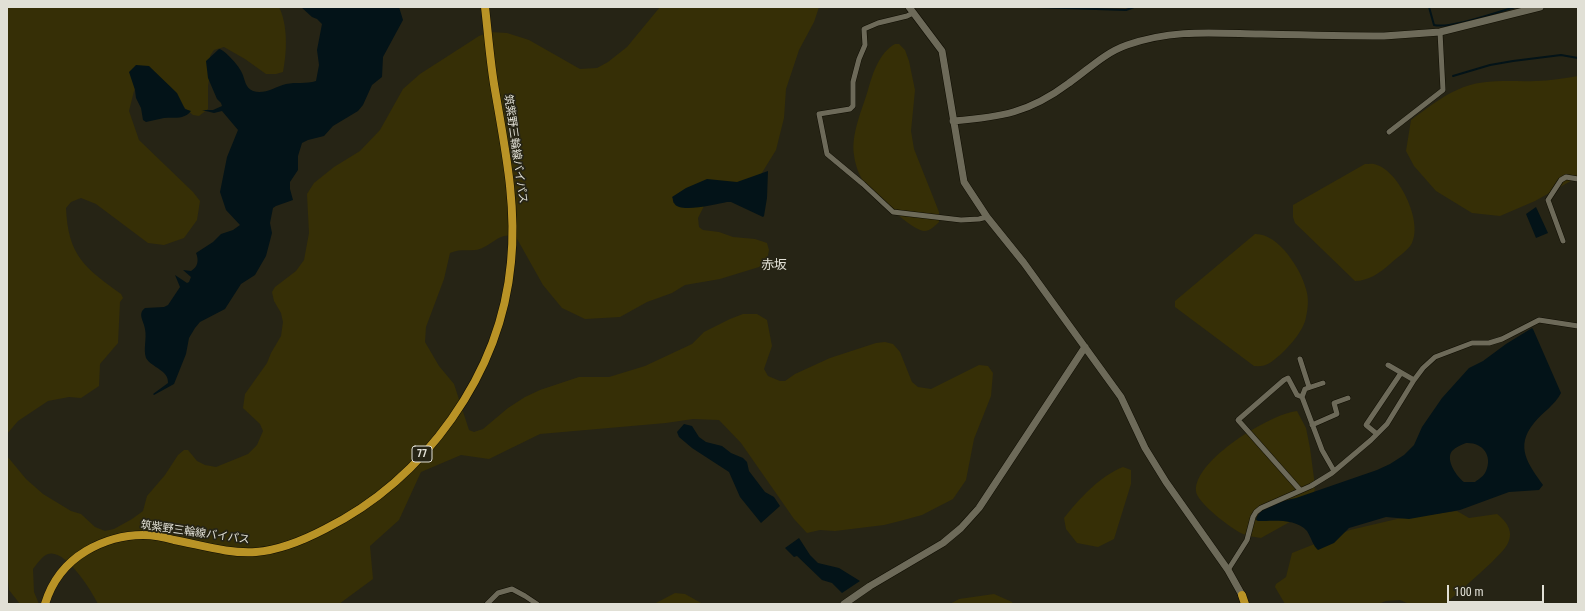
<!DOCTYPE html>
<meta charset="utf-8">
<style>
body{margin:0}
#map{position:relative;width:1585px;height:611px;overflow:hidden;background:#262415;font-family:"Roboto Condensed",sans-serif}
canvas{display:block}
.frame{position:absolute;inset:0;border:8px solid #e1e0d6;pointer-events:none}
.scale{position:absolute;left:1447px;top:585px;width:97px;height:18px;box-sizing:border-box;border:2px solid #e1e0d6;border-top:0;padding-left:5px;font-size:12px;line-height:14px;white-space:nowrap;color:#e1e0d6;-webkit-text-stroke:3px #262415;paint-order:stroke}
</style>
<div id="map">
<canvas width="1585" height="611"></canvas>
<div class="frame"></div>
<div class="scale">100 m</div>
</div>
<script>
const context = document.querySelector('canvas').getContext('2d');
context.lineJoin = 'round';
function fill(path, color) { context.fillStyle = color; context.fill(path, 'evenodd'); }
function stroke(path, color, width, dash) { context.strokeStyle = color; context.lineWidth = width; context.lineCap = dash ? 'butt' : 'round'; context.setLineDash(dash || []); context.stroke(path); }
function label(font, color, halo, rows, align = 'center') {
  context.font = font + ' "Roboto Condensed","Noto Sans JP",sans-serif'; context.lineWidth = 3.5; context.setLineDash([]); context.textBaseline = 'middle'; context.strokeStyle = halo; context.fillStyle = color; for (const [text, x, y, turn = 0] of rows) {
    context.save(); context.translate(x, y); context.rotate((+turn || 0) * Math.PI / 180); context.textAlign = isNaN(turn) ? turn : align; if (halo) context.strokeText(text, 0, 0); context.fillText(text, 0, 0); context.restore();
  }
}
const green = new Path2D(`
 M7,7H279C288,25 287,52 283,72L276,74H266L245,59L224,47L214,50L210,56L211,68L208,86V109L199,116L193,115L178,102L138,83L134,91L129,111L139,140L193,192L200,201L197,220L184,238L164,245L148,243L96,204L81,198L71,202L66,208C68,256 85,268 121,294L123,298L120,302L118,343L100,364L99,386L81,398L69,397L48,401L18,421L7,434Z
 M660,7H819L814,22L799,50L786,89L784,118L776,150L760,176L704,206L698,218L699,227L703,230L719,232L733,237L755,239L767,243L769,250L767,260L759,267L720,279L685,285L672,293L647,302L620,317L585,319L562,308L543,285L516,237C499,230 491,248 475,250C466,251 459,249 450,253L444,279L426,327L425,342L439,366L454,384L469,430L474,432L483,429L508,408L525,397L540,390L579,377H609L645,366L692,344L704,332L730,319L743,314H757L767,320L772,346L764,369L768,376L780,381H785L795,374L830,358L876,343L885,342L893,344L900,352L912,382L918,387L931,389L979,365L988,366L993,373L991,396L974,439L966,480L953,499L922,515L900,521L884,525L835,531L820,530L807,533L794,519L741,443L719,420L693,419L666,423L540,434L489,459L461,455L421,472L399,520L370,546L373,579L339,604H98C92,591 65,548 48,554C42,556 37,564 33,569L34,592L39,604H20L9,590L7,569V456L26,479L43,494L71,511L81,514L95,527L105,531L114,529L132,519L143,511L147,496L165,475L178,455L184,450H188L197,461L205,465L216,467L248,454L257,445L263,431L260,424L243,408L245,394L267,363L271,353L281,336L283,322L281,313L274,301L272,292L275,287L296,271L304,260L309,233L307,194L314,183L334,167L360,151L380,130L403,89L420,74L479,36L490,32L507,33L529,40L580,69L597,68L608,62L627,47Z
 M895,44H899L905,50L909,61L915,90L911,131L914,149L939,212V222C935,226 930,231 924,231C913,231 872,193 865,184C859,176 855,164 854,155C851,134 862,110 868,90C873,73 879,53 895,44Z
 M1578,76V177L1535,201L1500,216L1472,213L1436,191L1414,166L1406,151L1411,120C1426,109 1441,97 1457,90C1481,78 1510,82 1536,81C1550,81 1564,78 1578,76Z
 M1365,164C1369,164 1373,163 1377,165C1399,172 1423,221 1412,243C1408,251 1396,258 1390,264C1380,273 1368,281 1355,281L1295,223L1293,217V205Z
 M1255,234C1278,233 1301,269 1306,289C1309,298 1308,309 1306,317C1304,330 1290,346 1280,355C1270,363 1267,367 1254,366L1175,307V301Z
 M1297,411L1306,428L1310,448L1315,486L1313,505L1295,519L1261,538C1255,537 1248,536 1243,534C1233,530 1196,502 1196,491C1194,460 1270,414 1297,411Z
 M1123,467L1131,470V484L1114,539L1098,547L1077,543L1066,529L1064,518C1079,499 1100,476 1123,467Z
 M1457,511L1469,518L1497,514C1506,521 1514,531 1508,543C1505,550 1497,556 1492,562C1477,576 1461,590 1445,604H1409L1400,600L1386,601L1378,604H1285L1275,587L1276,584L1286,577L1292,553L1350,530L1397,519Z
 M675,593L685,594L703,604H654Z
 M994,594L1012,602L1013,604H950L959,599Z`);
const water = new Path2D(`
 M301,7H399L403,20L383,57L382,77L372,85L363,105L358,111L333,126L324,136L308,140L302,143L298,156V170L290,182V189L293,200L276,206L273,208L270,223L272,233L266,256L255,275L241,284L225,309L200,322L195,328L189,338L186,354L174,384L154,395L153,394L168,383C169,370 152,368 146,358C143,349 147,339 145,329C144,321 137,314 145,308L164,307L168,305L180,287L175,275L187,283L189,282L191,277L183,270L191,271C198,267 199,260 196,253L213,242L221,234L233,230L240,225L226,210L220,192L227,157L238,130L222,111L214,113L202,110H213L222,106L221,103L217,99L208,78L206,61L219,49C225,50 240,67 242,73C245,79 245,88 253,91C264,95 275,87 286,84C296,82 306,84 316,81L319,65L317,50L322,24L317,19L312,17Z
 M136,65L149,66L177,93L185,109L191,111C184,120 174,117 164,118C158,119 152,121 146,122L143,120L141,108L136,98L135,90L129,72Z
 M768,171L767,198L764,216L763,217L731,202H727C716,204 679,214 674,203C673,203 673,198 672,197L686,188L707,179L737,182Z
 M1536,207L1548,233L1536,238L1526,214Z
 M1532,328L1533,329L1561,393C1555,405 1543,412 1534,423C1514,447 1529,465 1543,485L1539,490L1509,492L1460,510L1409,519L1386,517L1349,528L1334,543L1318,550C1313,546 1311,537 1307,531C1296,518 1273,521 1258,521L1256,520C1257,507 1285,500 1296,498L1377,470L1390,464L1404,455L1414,445L1422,427L1442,398L1469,368L1483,361L1506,344ZM1466,443C1482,442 1493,455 1486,471C1484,476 1479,479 1475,482H1464C1457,477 1445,460 1452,451C1456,447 1461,445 1466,443Z
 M684,424L692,426L699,437L706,442L722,446L731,453L743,458L747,462L749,471L765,492L774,497L780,506L761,523L740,497L729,472L692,448L679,437L677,432Z
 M799,538L810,555L818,563L839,568L860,581L842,593L832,583L822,580L797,556L794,557L785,548Z`);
const stream = new Path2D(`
 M1036,7L1126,10L1134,7
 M1429,7L1434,25C1451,29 1497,12 1515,7
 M1453,76L1490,65L1513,61L1561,55L1578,58`);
const minor = new Path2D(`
 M913,13L907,16L878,23L864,29L865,45L859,59L853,82V106L850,109L819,114L827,154L863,184L893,212L961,220L979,219L987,217
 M1389,132L1443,90L1440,32
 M1563,241L1548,200L1561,180L1566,177L1578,179
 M1300,359L1309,387
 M1388,365L1414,380
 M1323,383L1305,389L1302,397L1322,450L1334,471
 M1312,425L1337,414L1334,403L1348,398
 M1377,434L1366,425L1401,373
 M1300,490L1238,420L1284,380L1288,378L1297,395L1302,397
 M1228,570L1247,540L1253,517L1256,512L1261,508L1311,486L1332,473L1371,440L1387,424L1414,380L1423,368L1435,357L1472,343H1489L1502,339L1539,320L1578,326
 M487,604L498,593L512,589L525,596L537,604`);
const tertiary = new Path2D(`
 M909,7L942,51L964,182L987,217L1024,263L1121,397L1145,448L1166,482L1228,570L1242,595
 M953,121C1001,117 1029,113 1069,83C1088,70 1104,53 1127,45C1173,29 1212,33 1259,34C1301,35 1342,36 1384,36L1440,32L1540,7
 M844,604L870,586L943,543L961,528L979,508L1085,347`);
const primary = new Path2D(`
 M1242,595L1245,604
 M45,604C52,581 66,563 86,551C103,541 122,535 143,535C153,535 164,537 174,540C201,545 229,554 256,552C280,550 304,540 325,529C425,479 501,374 511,262C517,202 504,144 494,84C490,59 488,33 485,7`);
const shields = [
 [422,454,20]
];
const shieldNames = [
 ["77",422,454]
];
const streetNames = [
 ["筑紫野三輪線バイパス",515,149,82],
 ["筑紫野三輪線バイパス",195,533,8]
];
const quarterNames = [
 ["赤坂",774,266]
];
fill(green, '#362f06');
fill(water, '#031318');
stroke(stream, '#031318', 2);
stroke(minor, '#0f0d02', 6);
stroke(tertiary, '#0f0d02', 8);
stroke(primary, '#0f0d02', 9);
stroke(minor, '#6d6a59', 5);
stroke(tertiary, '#6d6a59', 7);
stroke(primary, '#b99326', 8);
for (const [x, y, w] of shields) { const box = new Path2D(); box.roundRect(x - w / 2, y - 8, w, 16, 3); context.fillStyle = '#262415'; context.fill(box); stroke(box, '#e1e0d6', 1); }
label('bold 10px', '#e1e0d6', null, shieldNames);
label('11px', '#e1e0d6', '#262415', streetNames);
label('13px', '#e1e0d6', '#262415', quarterNames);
</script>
